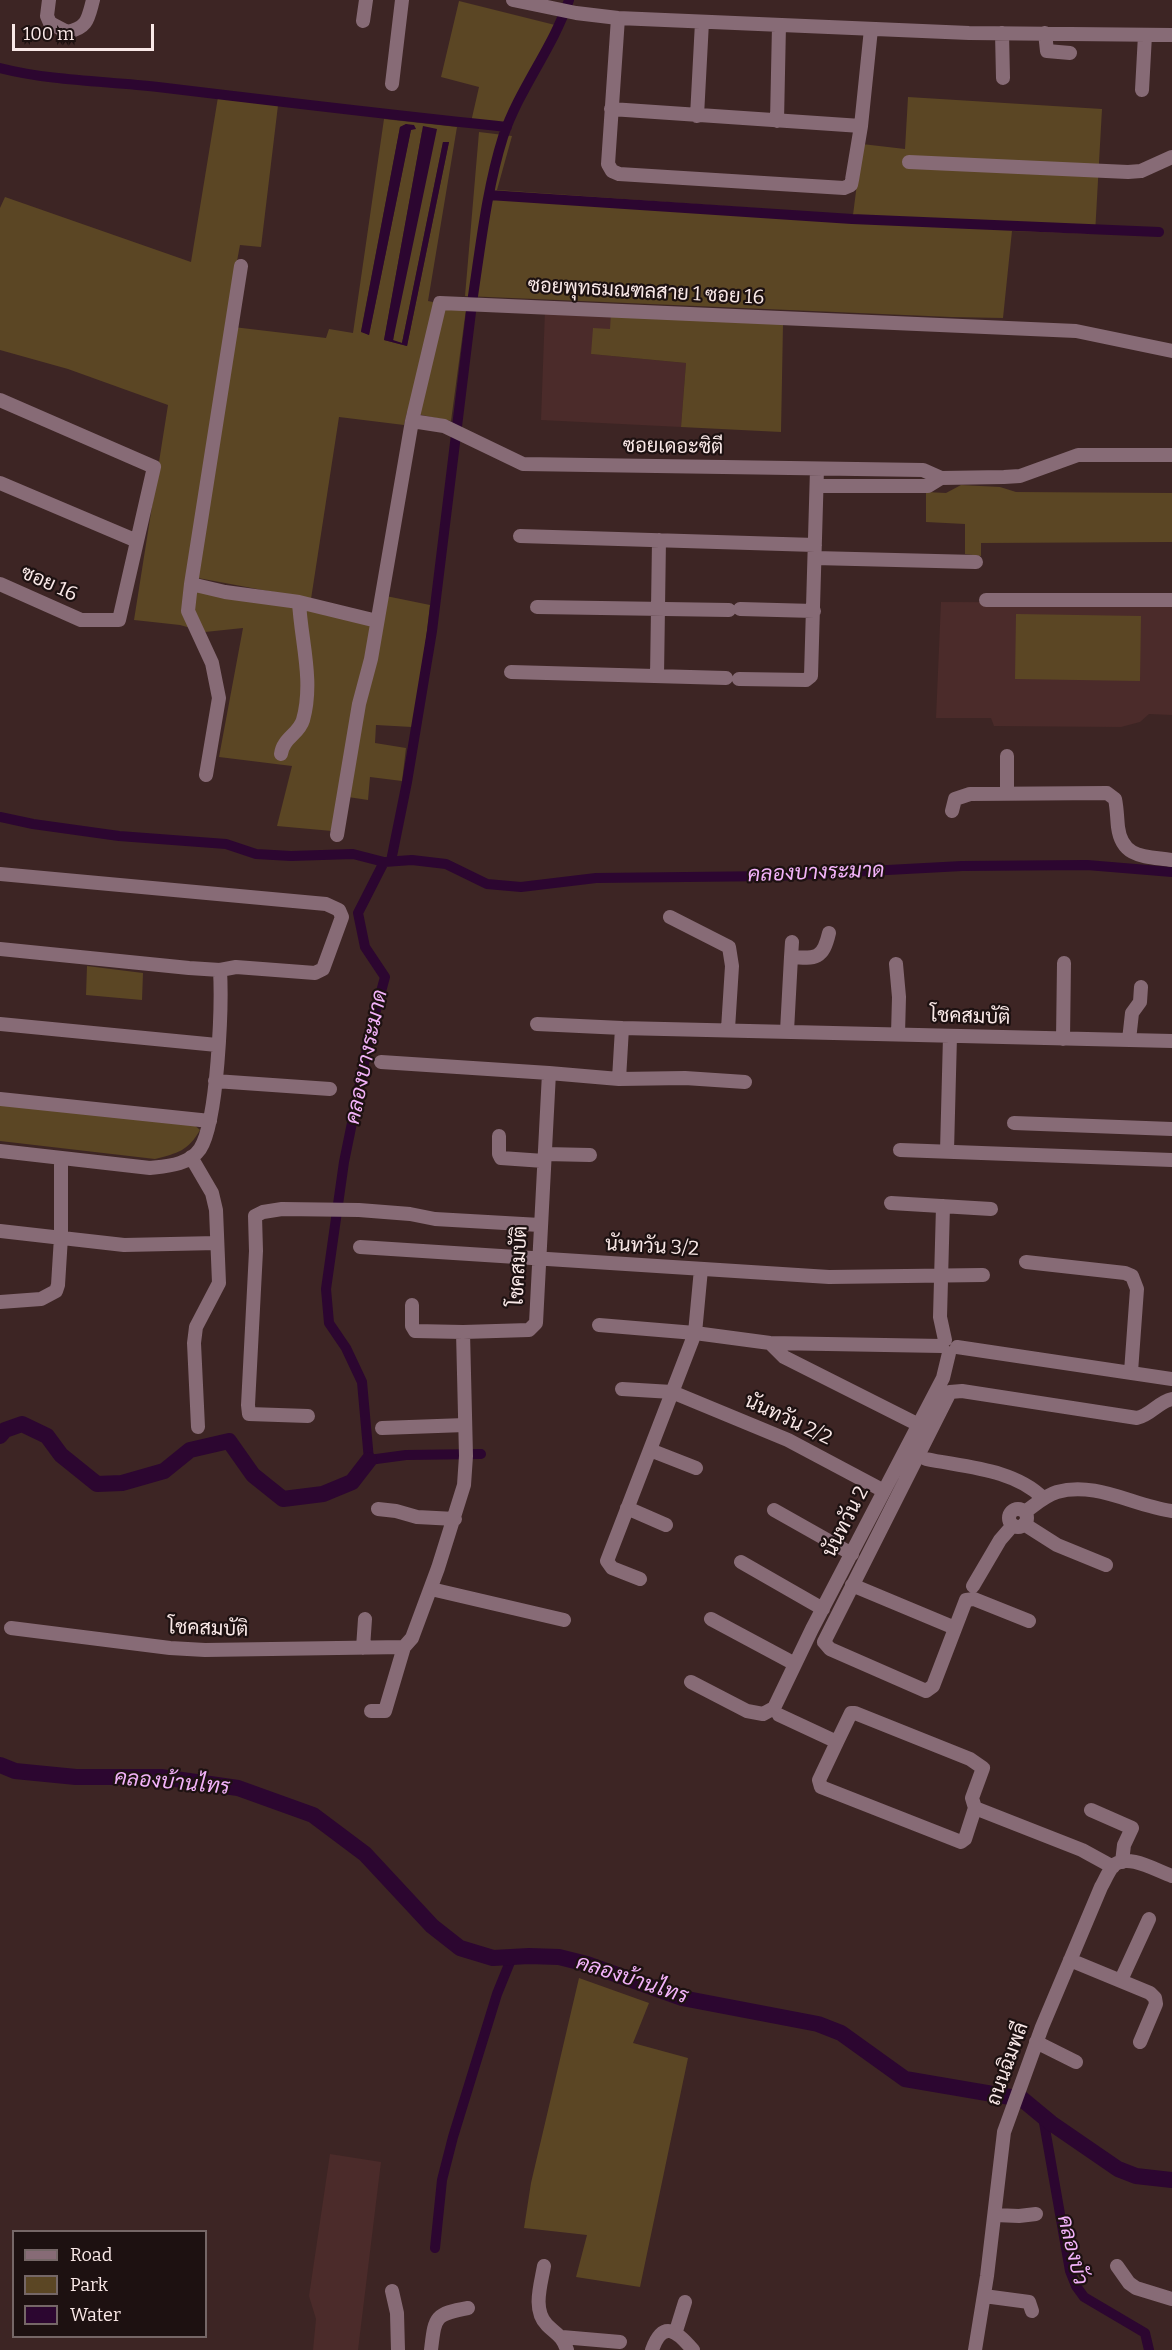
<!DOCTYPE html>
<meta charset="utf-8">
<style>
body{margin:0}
#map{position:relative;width:1172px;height:2350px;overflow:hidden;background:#3d2524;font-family:Bitter,serif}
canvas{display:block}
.legend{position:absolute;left:12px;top:2230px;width:195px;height:108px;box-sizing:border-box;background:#1d1111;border:2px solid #756767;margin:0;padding:8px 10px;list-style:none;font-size:18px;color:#f9e8e7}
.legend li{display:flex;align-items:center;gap:12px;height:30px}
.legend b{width:30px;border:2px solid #756767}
.scale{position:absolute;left:12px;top:24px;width:142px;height:27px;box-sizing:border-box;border:3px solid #f9e8e7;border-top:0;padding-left:8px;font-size:18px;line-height:21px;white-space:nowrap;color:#f9e8e7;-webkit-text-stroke:4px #1d1111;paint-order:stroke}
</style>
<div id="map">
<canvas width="1172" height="2350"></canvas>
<ul class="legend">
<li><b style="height:8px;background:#876b76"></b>Road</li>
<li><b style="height:16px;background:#5b4624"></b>Park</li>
<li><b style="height:16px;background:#2c0630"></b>Water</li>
</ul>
<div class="scale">100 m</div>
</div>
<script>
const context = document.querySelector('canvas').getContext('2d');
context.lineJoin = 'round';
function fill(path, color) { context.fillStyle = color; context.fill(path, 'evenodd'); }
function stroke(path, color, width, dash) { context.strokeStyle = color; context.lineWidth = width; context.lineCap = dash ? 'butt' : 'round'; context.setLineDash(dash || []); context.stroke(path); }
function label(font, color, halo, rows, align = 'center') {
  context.font = font + ' Bitter,Sarabun,serif'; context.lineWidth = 4.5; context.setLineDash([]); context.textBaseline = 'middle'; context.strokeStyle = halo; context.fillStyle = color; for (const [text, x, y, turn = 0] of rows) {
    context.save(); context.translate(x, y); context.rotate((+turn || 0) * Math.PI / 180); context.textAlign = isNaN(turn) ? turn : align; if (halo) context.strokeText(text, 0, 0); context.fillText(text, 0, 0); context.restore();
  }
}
const built = new Path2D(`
 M545,310L611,313V329L591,354L686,363L681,427L541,420Z
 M941,602L1172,603V715L1149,714L1140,722L1121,727L994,726L991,718H936Z
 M330,2154L381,2162L358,2350H313L316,2319L309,2296Z`);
const green = new Path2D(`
 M459,1L555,25L504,125L471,122L479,87L441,77Z
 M219,91L279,97L261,247L240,245L225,326L326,338L329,329L353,333L384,119L457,127L428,301L466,309L451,421L407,412L404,425L339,417L311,599L198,578L194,587L380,625L386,596L430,605L420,688L412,727L376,725L375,743L406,748L402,781L370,777L368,800L348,797L343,832L277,826L292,766L219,757L243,628L205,632L180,625L134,620L168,405L68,369L0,350V208L5,197L191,262ZM406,124L415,129H411L369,335L361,331L400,127ZM423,126L393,341L402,343L443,142H449L407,346L384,340Z
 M908,97L1102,109L1095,234L1012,231L1003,318L951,317L465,296L479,132L512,136L497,190L853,215L862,144L905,149Z
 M611,313L783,324L781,432L681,427L686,363L591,354L593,328L610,329Z
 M961,485L1000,487L1016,492L1172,493V542L981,543V556L965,554V524L926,522V492L946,493Z
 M1016,614L1141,616L1140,681L1015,679Z
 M87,966L143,973L142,1000L86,995Z
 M0,1103L191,1122L200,1130C188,1151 178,1153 155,1159L0,1141Z
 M579,1978L649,2003L633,2043L688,2058L640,2287L576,2277L587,2235L524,2228L531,2183Z`);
const water = new Path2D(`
 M406,124L414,125L416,129L411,130L369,335L361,332L400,127Z
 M423,126L437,129L393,340L402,343L443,142H449L407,346L384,340Z`);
const canal = new Path2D(`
 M0,68C51,81 105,81 158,87C274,101 391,115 507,127
 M489,195L852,219L1159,232
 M473,296C481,243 487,188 503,137C519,89 553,48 569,0
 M0,817L33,824L119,836L226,844L256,854L291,856L353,854L384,862L412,860L446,864L487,884L521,887L596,878L776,876L962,866L1087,865L1172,872
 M391,861L407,782L432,631L471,312
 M384,862L358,913L365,947L385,977L372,1025L344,1162L326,1289L329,1323L346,1348L362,1382L369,1460L406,1455L481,1454
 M1043,2117L1070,2271L1076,2286L1084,2297L1145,2333L1149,2350
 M435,2248L442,2180L453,2137L497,1994L512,1957`);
const river = new Path2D(`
 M0,1436L5,1430L22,1424L47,1436L61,1455L97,1484L122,1483L164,1471L190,1450L229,1441L253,1475L283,1499L323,1494L352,1482L369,1460
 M0,1765L15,1771L76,1777H161L238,1788L313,1815L365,1854L432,1926L460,1948L493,1958L529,1956L559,1957L587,1964L682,1998L818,2024L841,2033L905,2079L1022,2099L1051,2123L1118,2169L1136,2176L1172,2180`);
const minor = new Path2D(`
 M49,0L47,16L50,23L67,32C88,28 88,18 93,0
 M513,0L576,13L618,18L969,33L1172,35
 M618,18L608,164L612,171L619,174L844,188L851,185L852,180L861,126L871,29
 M363,21L366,0
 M1002,33L1003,78
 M1045,33L1047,51L1070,53
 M392,84L402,0
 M1142,90L1145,35
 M611,109L861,126
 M697,116L702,22
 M777,121L779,25
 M909,162L1128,172L1141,171L1172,157
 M241,266L191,584L225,592L299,602L377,621
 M0,400L154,467L119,620H81L0,584
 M412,421L444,426L523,464L923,470L941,478L1004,477L1020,476L1078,455H1172
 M0,483L137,541
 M817,486H928L941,478
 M520,536L815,545
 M815,558L976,562
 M191,584L188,611L212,663L219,698L206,775
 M986,600H1172
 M537,607L729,610
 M740,609L814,611
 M511,672L726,678
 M657,676L659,540
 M739,679L806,680L811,676L817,469
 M281,754C283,738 299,734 303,720C314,681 301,641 299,602
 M1007,793V756
 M952,811L955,799L970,794L1107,793L1115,799C1117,808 1117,818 1118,827C1122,859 1146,856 1172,860
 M337,835L359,704L371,659L412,421L440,303L1076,331L1172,351
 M0,874L326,904L339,910L342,917L323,969L315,973L236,967L220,970L189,968L0,949
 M670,917L729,947L732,966L728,1029
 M791,957L792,942
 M896,964L899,997L898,1034
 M0,1024L217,1045
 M537,1024L622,1028L1172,1041
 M787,1031L791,957C816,959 823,959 829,933
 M1063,1039L1064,963
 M1129,1040L1132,1013L1140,1002L1141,987
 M381,1062L549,1073
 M619,1079L685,1078L745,1082
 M215,1081L330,1089
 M0,1099L210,1121
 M1014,1123L1172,1129
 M499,1136V1154L501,1158L544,1161
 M900,1150L1172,1160
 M0,1151L150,1168C167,1166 189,1165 200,1149C218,1121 222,1005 220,970
 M947,1151L950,1036
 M545,1154L590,1155
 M191,1157L212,1193L216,1210L219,1283L196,1327L194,1343L198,1427
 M891,1203L991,1209
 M943,1206L940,1317L945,1340
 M0,1231L124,1245L217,1243
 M360,1247L829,1277L983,1275
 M1026,1262L1125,1273L1132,1276L1137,1289L1131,1372
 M0,1302L41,1299L56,1291L58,1285L61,1237V1159
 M412,1305V1326L415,1331L463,1332
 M599,1325L695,1333L770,1343L942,1346
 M770,1343L784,1357L919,1425
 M957,1347L1172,1379
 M622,1389L672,1392L788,1440L884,1491
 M308,1416L249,1414L248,1405L256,1251L255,1216L263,1212L282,1209L359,1210L410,1214L435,1219L540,1225
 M382,1428L465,1425
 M650,1450L696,1468
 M926,1459C965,1467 1014,1469 1043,1498
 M627,1508L666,1525
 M378,1509L396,1511L417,1517L455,1519
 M1009 1518a9 9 0 1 1 18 0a9 9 0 1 1-18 0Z
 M774,1510L852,1554
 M1025,1512C1035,1505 1044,1496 1057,1492C1096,1481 1134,1506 1172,1511
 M1024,1524L1057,1545L1106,1565
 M741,1562L823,1609
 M640,1579L612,1568L607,1561L695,1333L701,1269
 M852,1585L955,1628
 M973,1586L1000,1540L1013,1525
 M431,1589L564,1620
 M711,1619L795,1664
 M1029,1621L974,1599L966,1600L933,1686L926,1691L830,1649L824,1642L950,1392L962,1391L1137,1418C1151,1415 1158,1402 1172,1399
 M11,1628L170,1648L205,1650L404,1647
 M363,1648L365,1619
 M691,1682L747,1711L763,1714L774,1708L812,1629L943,1378L949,1353
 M371,1711H385L404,1647L412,1638L438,1568L464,1485L466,1456L463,1332L529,1330L536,1323L549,1073L619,1079L622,1028
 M779,1715L837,1742L851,1713H855L970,1759L983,1768L972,1798L975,1808L1082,1850L1113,1867
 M837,1742L819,1780L821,1787L961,1842L965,1839L975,1808
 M1091,1810L1132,1828L1124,1845L1122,1862
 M1070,1960L1150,1993L1155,1998L1156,2004L1140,2042
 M1121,1980L1149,1919
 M1036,2042L1076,2062
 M995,2215L1019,2216L1036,2214
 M544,2266C541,2284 532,2310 547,2325C557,2335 562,2335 567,2350
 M1117,2266L1129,2283L1136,2288L1172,2299
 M392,2291L397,2313L398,2350
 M984,2296L1029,2302L1032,2311
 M676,2331L685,2302
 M562,2337L620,2342
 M431,2350C435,2317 434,2314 468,2308
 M652,2350C663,2319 677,2331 693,2350
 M975,2350L987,2276L1004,2132L1042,2027L1101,1887C1105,1880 1108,1872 1113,1866C1127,1852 1157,1871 1172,1876`);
const streetNames = [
 ["ซอยพุทธมณฑลสาย 1 ซอย 16",646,292,3],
 ["ซอยเดอะซิตี",673,447,1],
 ["ซอย 16",49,584,24],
 ["โชคสมบัติ",970,1017,2],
 ["นันทวัน 3/2",652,1247,3],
 ["โชคสมบัติ",519,1266,-87],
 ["นันทวัน 2/2",788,1420,25],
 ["นันทวัน 2",846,1522,-63],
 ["โชคสมบัติ",208,1629,2],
 ["ถนนฉิมพลี",1008,2064,-70]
];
const waterNames = [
 ["คลองบางระมาด",816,873,-2],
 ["คลองบางระมาด",367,1057,-78],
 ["คลองบ้านไทร",172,1783,5],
 ["คลองบ้านไทร",632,1980,18],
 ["คลองบัว",1072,2250,76]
];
fill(built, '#4b2b2a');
fill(green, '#5b4624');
fill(water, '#2c0630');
stroke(canal, '#2c0630', 10);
stroke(river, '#2c0630', 16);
stroke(minor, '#876b76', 14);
label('20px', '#f9e8e7', '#1d1111', streetNames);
label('italic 21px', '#f2b2f9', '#1d1111', waterNames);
</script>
